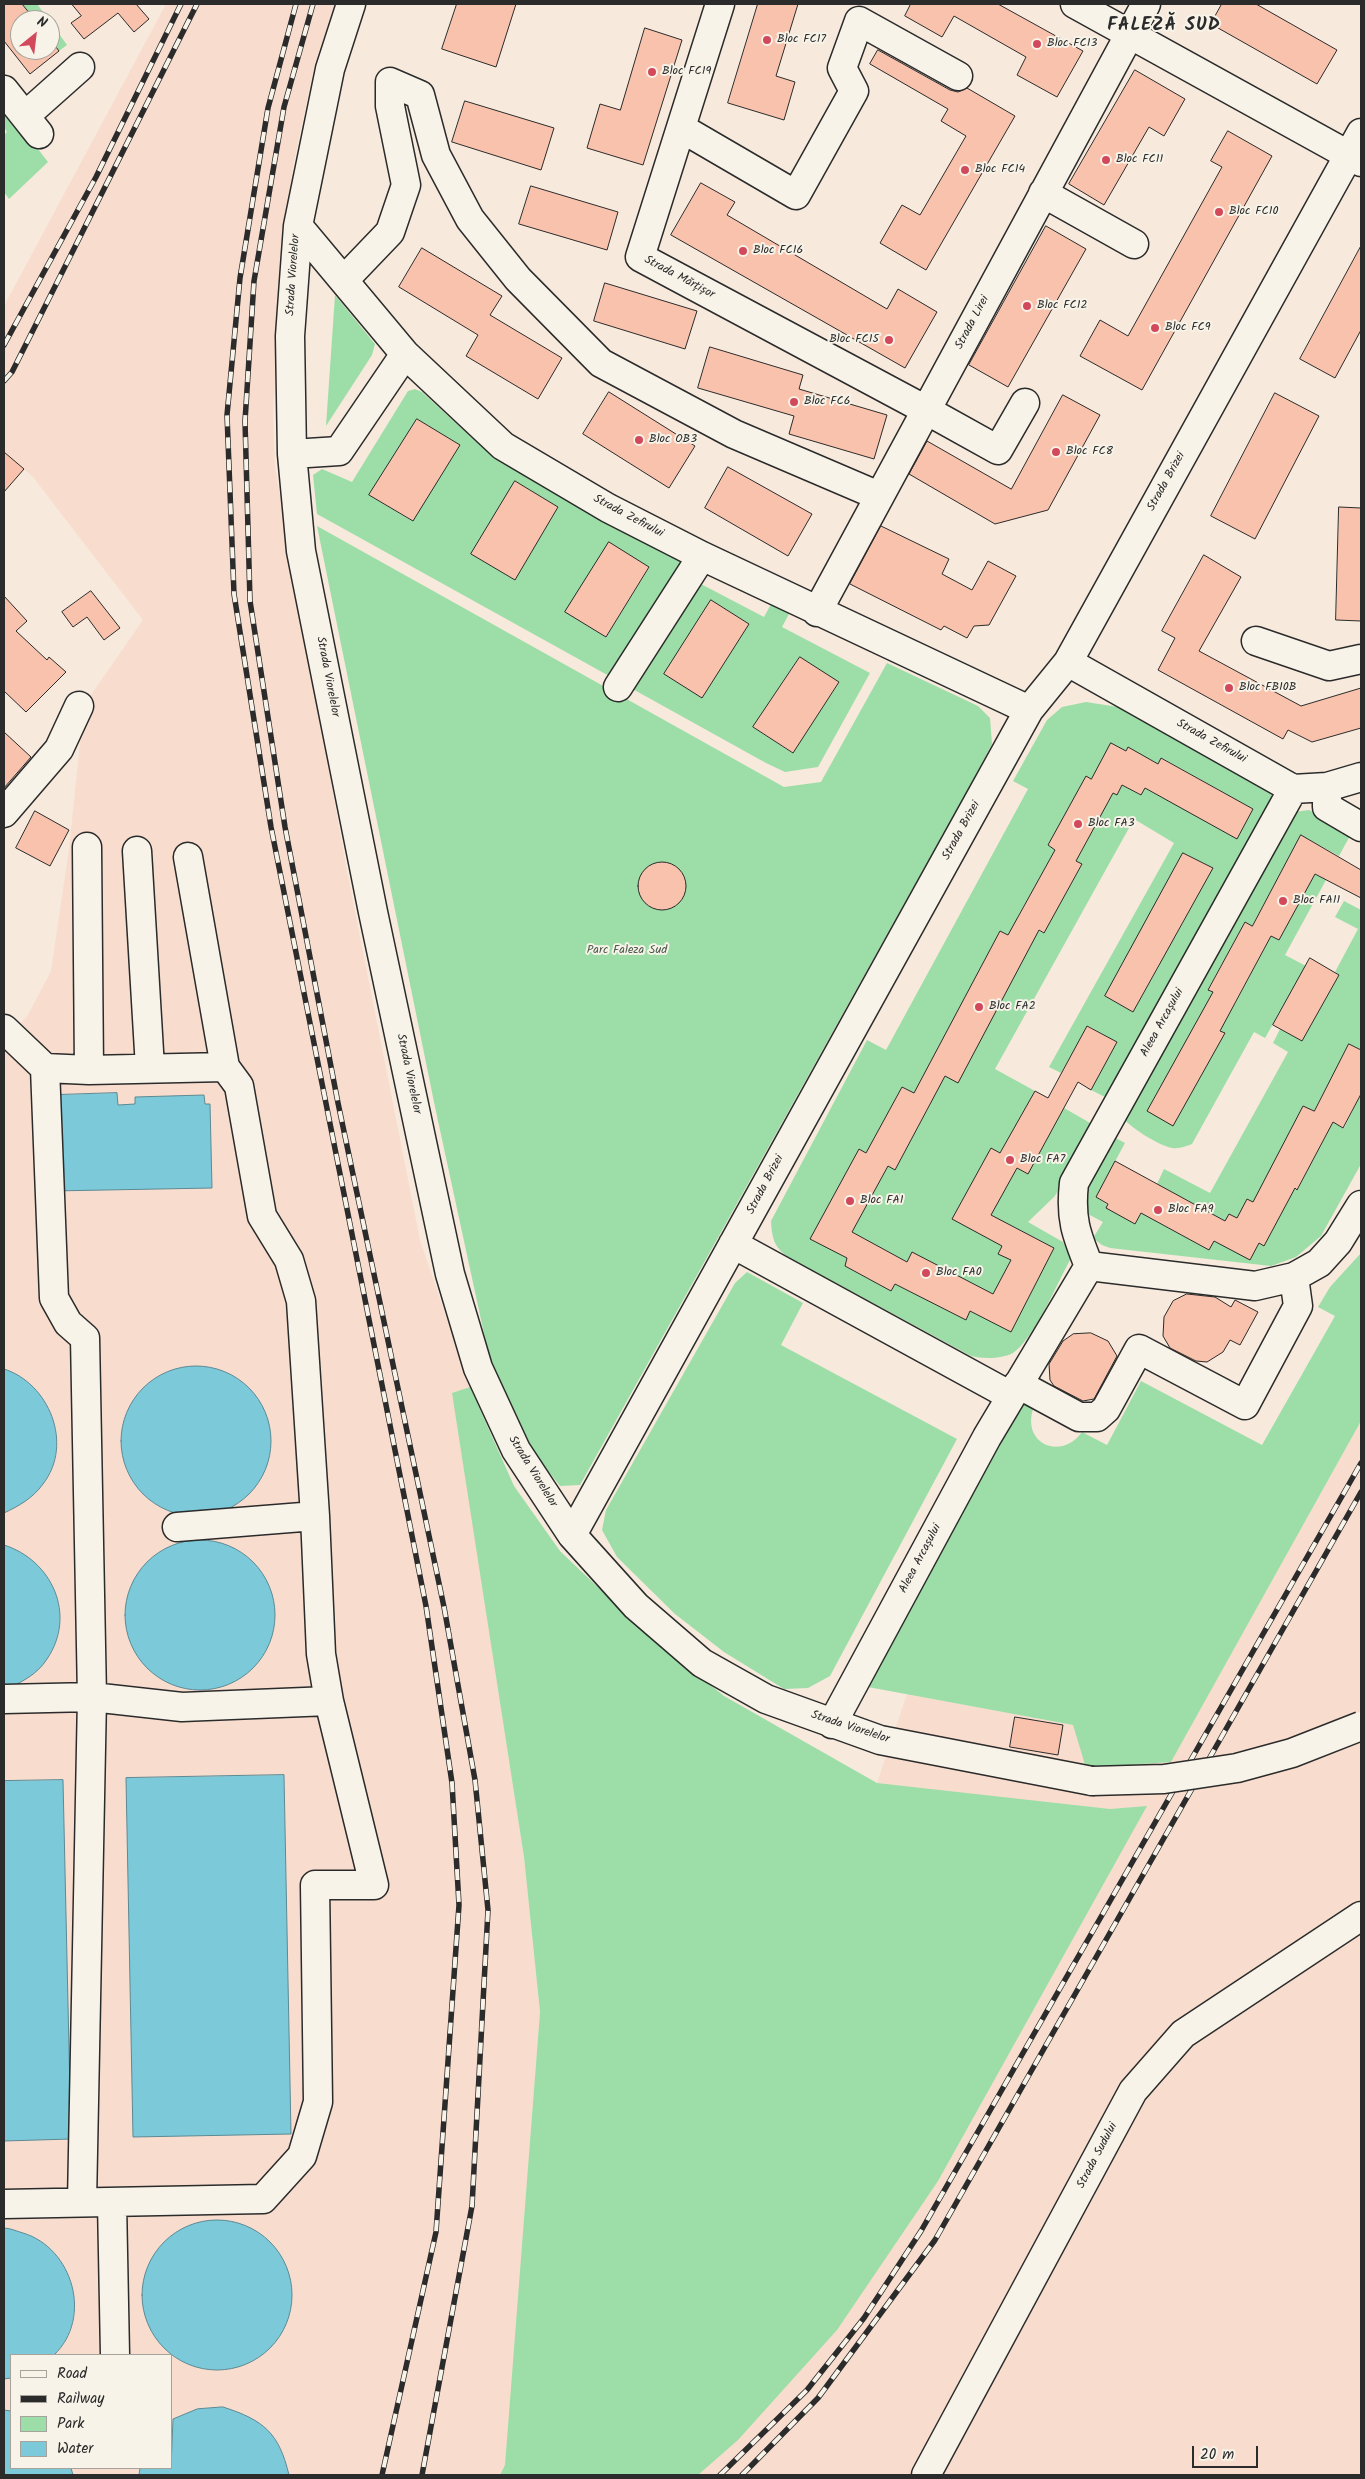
<!DOCTYPE html>
<meta charset="utf-8">
<style>
body{margin:0}
#map{position:relative;width:1365px;height:2479px;overflow:hidden;background:#f7e9dc;font-family:Kalam,sans-serif}
canvas{display:block}
.frame{position:absolute;inset:0;border:5px solid #2b2b2b;pointer-events:none}
.legend{position:absolute;left:10px;top:2354px;width:162px;height:115px;box-sizing:border-box;background:#f7f3e8;border:1px solid #a5a39c;margin:0;padding:6px 9px;list-style:none;font-size:15px;color:#2b2b2b}
.legend li{display:flex;align-items:center;gap:10px;height:25px}
.legend b{width:25px;border:1px solid #a5a39c}
.north{position:absolute;left:10px;top:10px;width:50px;height:50px;box-sizing:border-box;background:#f7f3e8;border:1px solid #a5a39c;border-radius:50%;rotate:29deg;font-size:14px;font-weight:700;line-height:20px;text-align:center;color:#2b2b2b}
.north::after{content:'';display:block;margin:auto;width:18px;height:22px;background:#d1495b;clip-path:polygon(50% 0,100% 100%,50% 72%,0 100%)}
.scale{position:absolute;left:1192px;top:2446px;width:66px;height:22px;box-sizing:border-box;border:2px solid #2b2b2b;border-top:0;padding-left:6px;font-size:15px;line-height:18px;white-space:nowrap;color:#2b2b2b;-webkit-text-stroke:4px #f7f3e8;paint-order:stroke}
</style>
<div id="map">
<canvas width="1365" height="2479"></canvas>
<div class="frame"></div>
<ul class="legend">
<li><b style="height:6px;background:#f7f3e8"></b>Road</li>
<li><b style="height:6px;background:#2b2b2b"></b>Railway</li>
<li><b style="height:14px;background:#9ddea8"></b>Park</li>
<li><b style="height:14px;background:#7cc9da"></b>Water</li>
</ul>
<div class="north">N</div>
<div class="scale">20 m</div>
</div>
<script>
const context = document.querySelector('canvas').getContext('2d');
context.lineJoin = 'round';
function fill(path, color) { context.fillStyle = color; context.fill(path, 'evenodd'); }
function stroke(path, color, width, dash) { context.strokeStyle = color; context.lineWidth = width; context.lineCap = dash ? 'butt' : 'round'; context.setLineDash(dash || []); context.stroke(path); }
function label(font, color, halo, rows, align = 'center') {
  context.font = font + ' Kalam,sans-serif'; context.lineWidth = 4; context.setLineDash([]); context.textBaseline = 'middle'; context.strokeStyle = halo; context.fillStyle = color; for (const [text, x, y, turn = 0] of rows) {
    context.save(); context.translate(x, y); context.rotate((+turn || 0) * Math.PI / 180); context.textAlign = isNaN(turn) ? turn : align; if (halo) context.strokeText(text, 0, 0); context.fillText(text, 0, 0); context.restore();
  }
}
const built = new Path2D(`
 M166,4H335L314,67L292,171L282,281L273,412L275,467L347,871L420,1240L470,1387L453,1393L524,1857L540,2012L506,2464L877,1783L907,1694L1073,1725L1171,1761L1361,1421V2475H4V1042L28,1015L51,971L69,849L84,705L143,620L33,477L4,452V306ZM11,2355H171V2468H11Z`);
const green = new Path2D(`
 M22,4H37L49,20H35Z
 M50,21L67,45L59,51L50,39Z
 M4,105L48,162L9,199L4,192V135L7,132L4,127Z
 M335,295L375,344L372,355L326,426Z
 M415,389L422,392L495,459L601,519L704,573L699,583L764,617L771,604L789,614L782,627L870,673L818,767L785,772L766,763L317,514L313,475L322,469L352,482L408,391ZM417,419L460,445L412,521L369,495ZM515,481L558,507L515,580L471,554ZM609,542L649,568L606,637L566,612ZM711,600L749,624L702,698L664,674ZM799,657L839,683L792,753L753,727Z
 M317,526L784,787L821,782L887,663L978,706L990,718L992,744L972,782L580,1485L560,1486L526,1443L491,1366L435,1107Z
 M1086,702L1118,707L1259,783L1270,792L1275,803L1109,1099L1091,1090L1117,1042L1088,1026L1061,1073L1049,1067L1174,843L1134,819L995,1069L1035,1091L1000,1153L991,1148L952,1219L1017,1168L1028,1174L1064,1108L1092,1124L1055,1196L1028,1222L1063,1242L1071,1258C1058,1282 1033,1340 1013,1353C1002,1359 983,1359 971,1356L788,1257C774,1247 772,1238 771,1221L867,1040L886,1050L1028,789L1013,781L1047,720L1062,707ZM1128,748L1158,764L1162,758L1253,809L1237,838L1145,788L1140,795L1122,785L1117,794L1113,793L1076,861L1082,865L1043,933L1017,918L1055,850L1048,845L1086,777L1091,779ZM1183,853L1212,869L1175,937L1146,921ZM1000,931L1030,947L928,1067ZM1131,948L1160,964L1133,1012L1105,996ZM902,1087L931,1103L895,1169L888,1166L852,1232L907,1262L912,1253L993,1294L1011,1260L998,1253L1012,1226L1054,1248L1011,1332L970,1311L966,1320L895,1284L891,1291L845,1266L847,1258L811,1239L859,1149L866,1153Z
 M1309,810L1352,832L1339,856L1301,835L1252,926L1245,922L1208,989L1235,1004L1271,936L1279,940L1315,874L1326,880L1285,955L1306,966L1265,1038L1254,1032L1192,1144C1186,1146 1180,1149 1172,1148C1160,1146 1131,1128 1124,1119L1294,812ZM1199,1019L1224,1033L1147,1111Z
 M1344,901L1361,910V1050L1349,1044L1314,1111L1303,1106L1268,1174L1298,1189L1333,1122L1344,1128L1361,1094V1164L1321,1236L1296,1257L1271,1266L1110,1248L1102,1245L1093,1238L1103,1222L1084,1212L1085,1192L1108,1134L1125,1143L1096,1197L1135,1224L1141,1213L1209,1250L1214,1241L1250,1259L1259,1243L1237,1218L1229,1214L1225,1221L1157,1184L1164,1169L1210,1193L1288,1052L1273,1043L1280,1029L1302,1041L1339,975L1335,972L1358,929L1335,917Z
 M1361,1253V1421L1171,1762L1086,1768L1073,1725L868,1687L1019,1402L1033,1409C1022,1444 1061,1461 1082,1432L1107,1445L1141,1381L1262,1445L1335,1316L1318,1307L1330,1287Z
 M747,1272L803,1303L781,1345L957,1439L830,1676L808,1688L784,1689L724,1652L675,1614L617,1557L602,1530L606,1510L735,1283Z
 M470,1387L514,1486L560,1551L648,1635L724,1696L877,1783L1110,1809L1147,1806L938,2181L837,2330L738,2440L698,2475H500L505,2465L540,2012L524,1857L452,1393Z`);
const water = new Path2D(`
 M117,1093L118,1105L135,1104V1097L204,1095L205,1104H210L212,1188L52,1191L56,1095Z
 M121 1441a75 75 0 1 1 150 0a75 75 0 1 1-150 0Z
 M4,1369C49,1383 74,1444 43,1484C33,1498 19,1506 4,1513Z
 M125 1615a75 75 0 1 1 150 0a75 75 0 1 1-150 0Z
 M4,1545C52,1560 77,1615 47,1659C37,1675 20,1683 4,1690Z
 M284,1775L291,2134L133,2137L126,1778Z
 M63,1780L71,2139L4,2141V1781Z
 M142 2295a75 75 0 1 1 150 0a75 75 0 1 1-150 0Z
 M4,2228C10,2228 16,2231 23,2233C73,2248 93,2318 54,2355H11V2378L4,2379Z
 M223,2407C264,2420 279,2433 289,2475H139L140,2468H171L173,2419L197,2409Z
 M4,2410L11,2411V2468H71L73,2475H4Z`);
const building = new Path2D(`
 M4,4H22L35,20H20V50H50V39L59,51L30,74L4,41Z
 M72,4H136L149,19L134,32L118,13L84,39L71,23L81,16Z
 M457,4H516L496,67L442,49Z
 M758,4H798L776,76L795,82L784,120L728,103Z
 M911,4H998L1083,51L1057,97L1017,75L1026,57L954,16L942,37L905,16Z
 M1222,4H1256L1337,50L1317,84L1211,24Z
 M645,28L682,40L643,165L587,148L600,104L620,110Z
 M878,50L950,90L958,92L967,88L1015,116L926,270L880,243L902,205L920,215L966,136L941,121L948,109L870,64Z
 M1135,70L1185,99L1164,136L1149,127L1104,205L1069,184Z
 M465,101L554,128L541,170L452,142Z
 M1228,131L1272,156L1142,390L1080,356L1100,320L1128,336L1222,167L1211,161Z
 M701,183L735,202L727,215L887,309L898,289L937,312L905,368L671,235Z
 M531,186L618,212L607,250L519,224Z
 M1046,226L1086,249L1008,387L969,365Z
 M1361,246V330L1335,378L1300,359Z
 M422,248L502,296L490,315L562,358L538,399L466,356L478,335L399,287Z
 M605,283L697,311L685,349L594,321Z
 M710,347L803,375L799,389L887,415L874,459L789,434L794,416L698,388Z
 M609,392L695,446L669,488L583,434Z
 M1275,393L1319,416L1255,539L1211,516Z
 M1063,395L1100,415L1048,510L995,524L909,474L927,441L1011,489Z
 M417,419L460,445L413,521L369,495Z
 M4,452L24,469L4,492Z
 M728,467L812,514L788,556L705,508Z
 M515,481L558,507L515,580L471,554Z
 M1339,507L1361,508V621L1336,620Z
 M881,526L949,559L942,574L972,590L988,561L1016,576L989,625L974,626L967,638L944,626L941,630L850,584Z
 M609,542L649,567L606,637L565,612Z
 M1204,555L1241,577L1199,651L1301,706L1361,688V728L1312,742L1288,730L1283,739L1158,670L1175,638L1162,631Z
 M91,591L120,628L104,640L87,617L73,627L62,612Z
 M4,596L27,621L16,631L47,660L49,657L66,672L26,712L4,691Z
 M711,600L749,624L702,698L664,674Z
 M800,657L839,682L793,753L753,727Z
 M4,732L31,757L4,788Z
 M1111,743L1126,751L1128,747L1158,764L1161,758L1253,809L1237,839L1145,788L1141,795L1122,785L1117,795L1113,793L1076,861L1082,864L1044,933L1039,930L958,1083L945,1076L895,1170L888,1166L852,1232L907,1262L912,1252L993,1294L1011,1260L998,1254L1002,1246L952,1219L991,1148L1000,1153L1035,1091L1048,1098L1087,1026L1117,1042L1091,1090L1078,1082L1028,1174L1017,1168L991,1215L1054,1248L1011,1332L970,1311L966,1320L895,1284L891,1291L845,1266L847,1258L810,1239L859,1149L866,1153L902,1087L914,1093L1000,931L1008,935L1055,850L1048,845L1086,776L1091,779Z
 M35,811L69,830L50,866L16,848Z
 M1301,835L1361,870V898L1315,874L1279,940L1271,936L1220,1031L1225,1033L1173,1126L1147,1111L1213,992L1208,990L1245,922L1252,926Z
 M1183,853L1213,868L1133,1012L1105,996Z
 M638 886a24 24 0 1 1 48 0a24 24 0 1 1-48 0Z
 M1310,958L1339,975L1302,1041L1273,1025Z
 M1349,1044L1361,1050V1094L1343,1128L1333,1122L1297,1190L1295,1188L1264,1246L1259,1243L1250,1260L1214,1241L1209,1250L1141,1213L1135,1224L1106,1208L1108,1204L1096,1197L1115,1161L1225,1221L1229,1214L1237,1218L1247,1199L1253,1202L1303,1106L1314,1111Z
 M1187,1294L1215,1297L1231,1307L1235,1300L1258,1312L1240,1345L1230,1340L1223,1352L1207,1362L1196,1361L1170,1348L1163,1336L1164,1317L1173,1301Z
 M1091,1333L1108,1341L1117,1356L1094,1399L1083,1401L1054,1386L1050,1380L1049,1364L1063,1341L1073,1334Z
 M1015,1717L1063,1725L1058,1755L1010,1747Z`);
const minor = new Path2D(`
 M351,4L330,69L298,226L290,336L292,454L301,551L373,912L450,1274L478,1368L516,1450L572,1535L636,1606L702,1663L766,1699L880,1740L1092,1781
 M720,4L640,257L926,410L998,450L1025,403
 M1075,4L1361,162
 M4,90L39,134
 M25,116L80,67
 M681,128L796,195L854,91L842,68L859,21L958,76
 M1043,193L1134,244
 M298,226L405,354L503,446L608,508L702,556L1029,710
 M344,280L390,232L406,185L390,106V82L420,95L436,155L470,219L518,279L601,363L734,434L879,496
 M292,454L339,451L405,354
 M817,612L1146,4
 M1256,641L1329,666L1361,659
 M1068,662L1293,789L1327,787L1361,777
 M618,687L702,556
 M1327,787V807L1361,827
 M4,813L59,749L79,706
 M137,851L150,1068
 M4,1029L45,1068L89,1070L87,847
 M45,1068L54,1298L68,1323L85,1338L92,1697L82,2202
 M89,1070L225,1067
 M733,1244L1011,1396
 M1089,1266C1076,1234 1070,1218 1074,1183L1293,789
 M1089,1266L1255,1286L1294,1277L1319,1263L1338,1242L1361,1205
 M1018,1384L1079,1417H1097L1106,1409L1139,1349L1245,1405L1298,1306L1294,1277
 M177,1527L315,1516
 M572,1535L1029,710L1068,662L1361,133
 M4,1699L92,1697L182,1707L329,1701
 M832,1724L987,1437L1089,1266
 M112,2202L115,2355
 M4,2204L263,2199L302,2156L318,2102L315,1885H374L329,1701L321,1654L315,1516L301,1301L289,1260L262,1216L239,1086L225,1067L188,857
 M926,2475L1133,2091L1183,2034L1361,1916`);
const rail = new Path2D(`
 M296,4L268,108L240,278L227,415L234,594L271,827L426,1606L452,1783L459,1905L436,2232L382,2475
 M313,4L284,107L254,281L245,421L250,601L285,827L338,1103L444,1607L475,1780L488,1910L472,2206L422,2475
 M4,345L96,177L181,4
 M4,381L12,372L197,4
 M720,2475L807,2390L864,2318L921,2231L1361,1463
 M742,2475L818,2398L935,2240L1361,1492`);
const minorBridge = new Path2D(`
 M1092,1781L1164,1779L1237,1768L1292,1753L1361,1726`);
const markers = [
 [767,40,5,"#d1495b"],
 [1037,44,5,"#d1495b"],
 [652,72,5,"#d1495b"],
 [1106,160,5,"#d1495b"],
 [965,170,5,"#d1495b"],
 [1219,212,5,"#d1495b"],
 [743,251,5,"#d1495b"],
 [1027,306,5,"#d1495b"],
 [1155,328,5,"#d1495b"],
 [889,340,5,"#d1495b"],
 [794,402,5,"#d1495b"],
 [639,440,5,"#d1495b"],
 [1056,452,5,"#d1495b"],
 [1229,688,5,"#d1495b"],
 [1078,824,5,"#d1495b"],
 [1283,901,5,"#d1495b"],
 [979,1007,5,"#d1495b"],
 [1010,1160,5,"#d1495b"],
 [850,1201,5,"#d1495b"],
 [1158,1210,5,"#d1495b"],
 [926,1273,5,"#d1495b"]
];
const poiNames = [
 ["Bloc FC17",777,40],
 ["Bloc FC13",1047,44],
 ["Bloc FC19",662,72],
 ["Bloc FC11",1116,160],
 ["Bloc FC14",975,170],
 ["Bloc FC10",1229,212],
 ["Bloc FC16",753,251],
 ["Bloc FC12",1037,306],
 ["Bloc FC9",1165,328],
 ["Bloc FC15",879,340,"right"],
 ["Bloc FC6",804,402],
 ["Bloc OB3",649,440],
 ["Bloc FC8",1066,452],
 ["Bloc FB10B",1239,688],
 ["Bloc FA3",1088,824],
 ["Bloc FA11",1293,901],
 ["Bloc FA2",989,1007],
 ["Bloc FA7",1020,1160],
 ["Bloc FA1",860,1201],
 ["Bloc FA9",1168,1210],
 ["Bloc FA0",936,1273]
];
const streetNames = [
 ["Strada Viorelelor",294,275,-86],
 ["Strada Mărțișor",679,278,28],
 ["Strada Lirei",973,323,-62],
 ["Strada Brizei",1167,482,-61],
 ["Strada Zefirului",628,517,28],
 ["Strada Viorelelor",327,677,79],
 ["Strada Zefirului",1211,742,29],
 ["Strada Brizei",962,831,-61],
 ["Aleea Arcașului",1163,1023,-61],
 ["Strada Viorelelor",408,1074,78],
 ["Strada Brizei",766,1185,-62],
 ["Strada Viorelelor",532,1472,58],
 ["Aleea Arcașului",921,1559,-62],
 ["Strada Viorelelor",850,1728,18],
 ["Strada Sudului",1098,2156,-62]
];
const parkNames = [
 ["Parc Faleza Sud",627,951]
];
const districtNames = [
 ["FALEZĂ SUD",1164,27]
];
fill(built, '#f8ddce');
fill(green, '#9ddea8');
fill(water, '#7cc9da');
stroke(water, '#5c8a94', 1);
fill(building, '#f9c2ac');
stroke(building, '#2b2b2b', 1);
stroke(minor, '#2b2b2b', 31);
stroke(minor, '#f7f3e8', 28);
stroke(rail, '#2b2b2b', 5.5);
stroke(rail, '#f7f3e8', 4, [11]);
stroke(minorBridge, '#2b2b2b', 31, []);
stroke(minorBridge, '#f7f3e8', 28);
for (const [x, y, r, color] of markers) { const dot = new Path2D(); dot.arc(x, y, r, 0, 2 * Math.PI); context.fillStyle = color; context.fill(dot); stroke(dot, '#f7f3e8', 2); }
label('12px', '#2b2b2b', '#f7f3e8', poiNames, 'left');
label('12px', '#2b2b2b', '#f7f3e8', streetNames);
label('12px', '#48584a', '#f7f3e8', parkNames);
context.letterSpacing = '1px';
label('bold 18px', '#2b2b2b', '#f7f3e8', districtNames);
context.letterSpacing = '0px';
</script>
